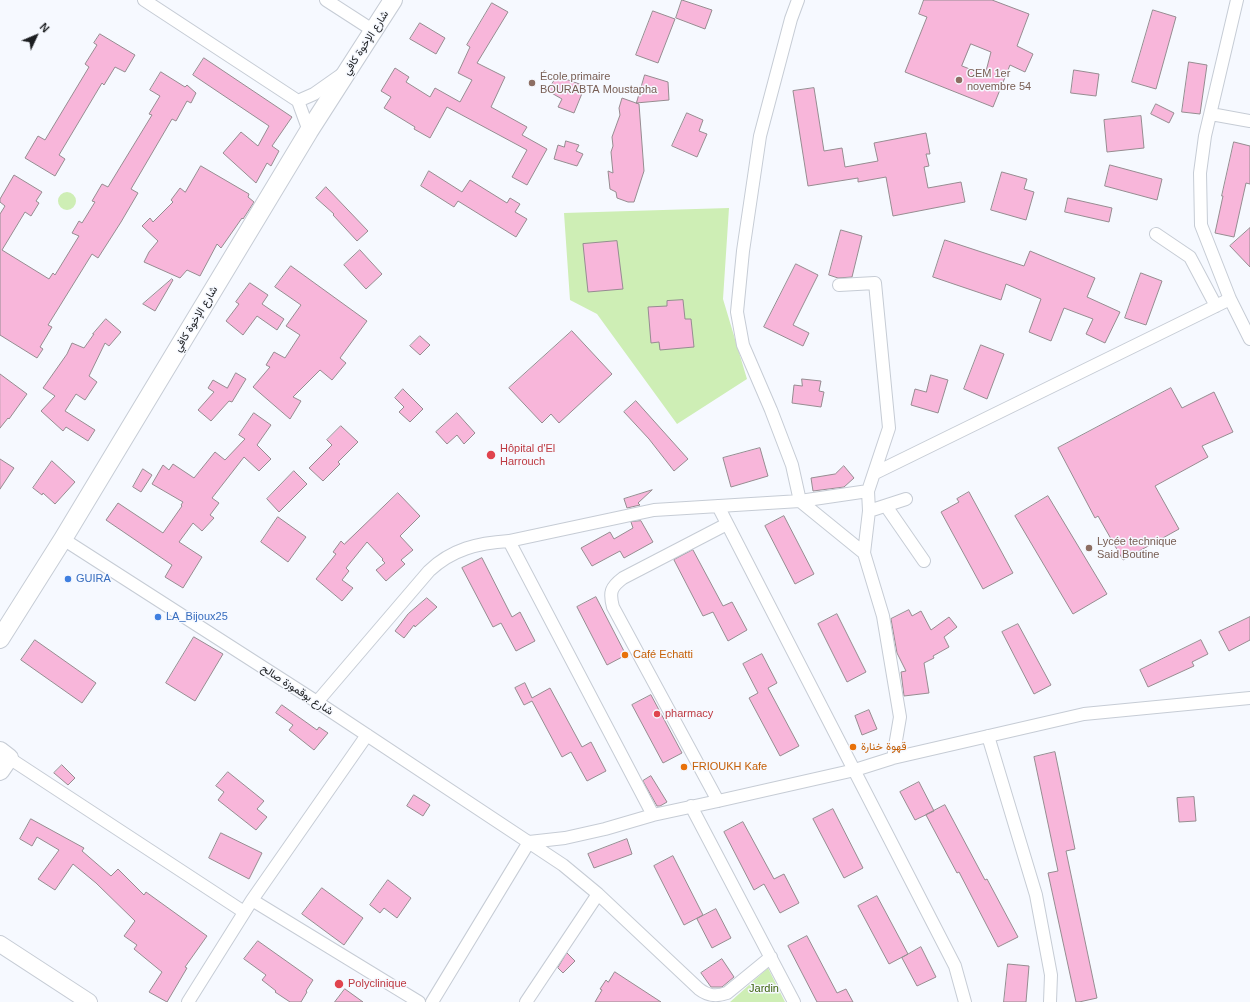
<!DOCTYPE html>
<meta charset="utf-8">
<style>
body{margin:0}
#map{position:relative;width:1250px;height:1002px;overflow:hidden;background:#f6f9ff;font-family:Helvetica,sans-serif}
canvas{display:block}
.north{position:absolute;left:16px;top:16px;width:40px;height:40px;-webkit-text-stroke:3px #f6f9ff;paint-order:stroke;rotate:46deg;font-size:11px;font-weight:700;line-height:16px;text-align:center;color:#1c1e21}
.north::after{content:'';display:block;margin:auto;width:14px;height:18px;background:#1c1e21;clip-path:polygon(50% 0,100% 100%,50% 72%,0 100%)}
</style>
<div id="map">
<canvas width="1250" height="1002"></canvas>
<div class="north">N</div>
</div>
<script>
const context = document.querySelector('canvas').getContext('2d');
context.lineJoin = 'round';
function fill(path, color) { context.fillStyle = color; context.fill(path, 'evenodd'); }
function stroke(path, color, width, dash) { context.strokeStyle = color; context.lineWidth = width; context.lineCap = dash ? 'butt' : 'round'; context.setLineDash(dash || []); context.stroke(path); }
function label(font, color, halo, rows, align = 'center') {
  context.font = font + ' Helvetica,Vazirmatn,sans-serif'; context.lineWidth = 3; context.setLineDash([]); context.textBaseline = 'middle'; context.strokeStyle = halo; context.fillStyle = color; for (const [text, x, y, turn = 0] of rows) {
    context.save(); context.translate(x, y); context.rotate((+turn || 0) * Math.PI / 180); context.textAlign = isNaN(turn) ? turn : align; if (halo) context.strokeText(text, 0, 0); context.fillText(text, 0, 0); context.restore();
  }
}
const green = new Path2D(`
 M58 201a9 9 0 1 1 18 0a9 9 0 1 1-18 0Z
 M729,208L723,299L747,379L677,424L597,314L570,300L564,213Z
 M768,968L785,1002H730Z`);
const building = new Path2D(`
 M682,0L712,10L705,29L676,18Z
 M924,0H992L1029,14L1017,46L1033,54L1025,72L1010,65L993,107L905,72L927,17L919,14ZM971,44L991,52L985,75L962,66Z
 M492,3L508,12L477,63L505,77L491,107L527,127L522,135L547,149L527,185L512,177L527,150L447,107L430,138L414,129L415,127L384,108L391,97L381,91L395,68L409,77L406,82L430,97L435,88L460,102L472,80L458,73L470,47L467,45Z
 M1153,10L1176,17L1156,89L1132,82Z
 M653,11L675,19L658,63L636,55Z
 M420,23L445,38L436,54L410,39Z
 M100,34L135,55L125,72L115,67L104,85L102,83L59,155L65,159L55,176L25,158L38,136L45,140L89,67L85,64L97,45L94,43Z
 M204,58L292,117L272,146L279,151L271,166L267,163L256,183L223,153L241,132L258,146L269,126L193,75Z
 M1189,62L1207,65L1200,114L1182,112Z
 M1074,70L1099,74L1096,96L1071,93Z
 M161,72L185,87L187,85L196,93L191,103L187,101L176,121L172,119L131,189L138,193L121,222L98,258L92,254L48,325L52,327L40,347L43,349L37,358L0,335V214L5,206L0,202V199L14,175L42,192L36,201L39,203L31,216L25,212L2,250L49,279L53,273L55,275L79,236L72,233L79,221L82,223L95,202L92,201L102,184L108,187L152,115L149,114L160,96L150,90Z
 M645,75L668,82L669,100L636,103L639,104L644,171L634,202H628L617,198L616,192L610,189L608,171L613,173L611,152L613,146L612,137L620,115L619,108L622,98L636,103Z
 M557,76L585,86L574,113L558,107L562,99L548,91Z
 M814,88L824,151L842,148L845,167L878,161L874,143L926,133L930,154H926L929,166L924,167L928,188L961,182L965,202L893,216L886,177L858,182V178L808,186L793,91Z
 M1156,104L1174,113L1169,123L1151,114Z
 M687,113L703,120L699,131L707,134L697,157L672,146Z
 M1141,116L1144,148L1107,152L1104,120Z
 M566,141L579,145L576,151L583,154L577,166L554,159L558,145L564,147Z
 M1234,142L1250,146V184L1246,183L1234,237L1215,233L1223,196H1222Z
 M1110,165L1162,179L1157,200L1105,186Z
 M201,166L249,194L248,197L254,202L243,219L242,218L221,248L217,244L200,276L187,270L180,278L144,262L149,252L158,241L142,226L150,218L153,222L173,202L171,200L180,188L185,192Z
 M429,171L462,192L470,180L507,203L510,198L520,204L515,212L527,219L516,237L458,201L454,207L421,186Z
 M1002,172L1027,179L1024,189L1034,192L1026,220L991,210Z
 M326,187L368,231L357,241L333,215L334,214L316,198Z
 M1068,198L1112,208L1109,222L1065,212Z
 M1250,228V267L1230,246Z
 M841,230L862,236L852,277L838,278L829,275Z
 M945,240L1024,266L1030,251L1095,278L1087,297L1120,312L1105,343L1086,334L1093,319L1064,308L1051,341L1029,332L1041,299L1006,284L1001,300L933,277Z
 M617,241L623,289L588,292L583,244Z
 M360,250L382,274L366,289L344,265Z
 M796,264L818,275L793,325L809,333L803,346L764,327Z
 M291,266L367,321L340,358L346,363L332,380L320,370L293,397L301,401L290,419L253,387L270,367L266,365L274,352L285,358L300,335L286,326L301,305L275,287Z
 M1141,273L1162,281L1146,325L1125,318Z
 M172,279L173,280L155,311L143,304Z
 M250,283L268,295L262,304L284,319L277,330L257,316L243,335L226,321L239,304L236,302Z
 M683,300L685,319H691L694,347L660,350L659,342L651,343L648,307L667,306V301Z
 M106,319L121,332L109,346L105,343L89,376L97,382L85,400L76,394L65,411L95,430L88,441L66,427L63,431L41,411L55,396L43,388L67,354L72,343L84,348L94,334H93Z
 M572,331L612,374L559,423L551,414L542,423L509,388Z
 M420,336L430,345L420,355L410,346Z
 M981,345L1004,354L987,399L964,389Z
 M236,373L246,379L232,402L229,401L211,421L198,410L214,392L208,388L213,380L227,388Z
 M0,374L27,394L9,419L8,418L0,428Z
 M931,375L948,380L938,413L911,405L915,389L926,392Z
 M802,379L821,381L819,391L824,392L821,407L792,403L794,385L802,386Z
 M1171,388L1182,408L1214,392L1233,432L1202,446L1208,457L1155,486L1179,529L1123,560L1098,516L1095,518L1058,448Z
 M403,389L423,409L410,422L399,412L404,407L395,398Z
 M636,401L688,459L674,471L649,439L624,412Z
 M254,413L271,425L257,445L271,459L259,471L244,457L212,498L219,503L210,515L214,518L202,531L193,523L179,542L202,557L183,588L165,577L172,565L106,520L118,503L163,533L182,506L181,505L183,502L152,484L163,465L169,470L173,464L194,478L215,452L225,460L245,439L239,435Z
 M457,413L475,433L464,444L457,435L447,444L436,432Z
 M341,426L358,442L338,462L340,464L323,481L309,468L332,445L327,440Z
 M760,448L768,476L731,487L723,458Z
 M0,459L14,468L0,489Z
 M52,461L75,482L55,504L43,493L42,495L33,488Z
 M844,466L854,478L844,487L813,491L811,478L835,474Z
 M143,469L152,475L141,492L133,487Z
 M294,471L307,484L279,512L267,499Z
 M652,490L638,503L640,505L627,508L624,499Z
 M969,492L1013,573L983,589L941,512L959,502L957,499Z
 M398,493L420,516L400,536L413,550L401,560L405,564L386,581L376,570L385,563L382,560L383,559L367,542L346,568L349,571L342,580L353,588L342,601L316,579L336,554L333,552L341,541L344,544Z
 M1048,496L1107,594L1073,614L1015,516Z
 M784,516L814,574L795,584L765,526Z
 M278,517L306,537L288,562L261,542Z
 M641,521L653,542L624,558L620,551L592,566L581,548L610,532L614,539L633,528L631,522Z
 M693,550L723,606L732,602L747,630L728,641L713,612L703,616L674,560Z
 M482,558L512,617L520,612L535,641L516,651L501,623L493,627L462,568Z
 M596,597L626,655L607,665L577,607Z
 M427,598L437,607L415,627L414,625L404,638L395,631L408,614Z
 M909,610L912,616L921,611L931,630L949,617L957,627L944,637L949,647L933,656L934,658L924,663L929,693L904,696L901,672L906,671L897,653L891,619Z
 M837,614L866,672L847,682L818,624Z
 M1250,617V640L1229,651L1219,632Z
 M1018,624L1051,685L1034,694L1002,632Z
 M194,637L223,654L195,701L166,683Z
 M35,640L96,683L82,703L21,660Z
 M1201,640L1208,654L1192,662L1194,666L1148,687L1140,670Z
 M762,654L777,683L768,688L799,746L780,756L749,698L758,693L743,664Z
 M525,683L532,698L550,688L582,747L591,742L606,771L587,781L571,752L562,757L532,701L524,705L515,688Z
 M651,695L682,753L663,763L632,705Z
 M282,705L317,730L319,727L328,733L314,750L289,730L293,725L276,713Z
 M869,710L877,729L862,735L855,716Z
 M1055,752L1075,849L1066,851L1097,998L1079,1002H1076L1048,873L1058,871L1034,757Z
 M62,765L75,778L68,785L54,773Z
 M228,772L264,801L257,809L267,817L256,830L218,800L224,792L216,786Z
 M651,776L667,802L660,806H657L643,781Z
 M919,782L934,811L915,820L900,792Z
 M414,795L430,805L423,816L407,806Z
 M1194,797L1196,821L1179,822L1177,798Z
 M945,805L985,880L987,879L1018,937L998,947L959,872L957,873L926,815Z
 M833,809L863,868L844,878L813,819Z
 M31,819L84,848L82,851L111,876L118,869L144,895L146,892L207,936L185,967L187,968L167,1002L149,992L162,972L134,949L137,945L124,936L135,921L96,883L73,864L55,890L38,879L59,850L37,837L32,846L20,839Z
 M743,822L774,879L784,874L799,903L780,913L764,884L754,890L724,832Z
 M221,833L262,853L249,879L209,858Z
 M627,839L632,854L594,868L588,854Z
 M673,856L703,915L684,925L654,866Z
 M388,880L411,898L397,918L384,908L380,913L370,905Z
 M322,888L363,918L344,945L302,914Z
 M877,896L908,954L889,964L858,906Z
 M716,909L731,938L712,948L697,919Z
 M807,936L837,993L846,989L853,1002H817L788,946Z
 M258,941L313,980L306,991L307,992L301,1002H290L275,992L276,991L262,980L266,975L244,959Z
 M921,947L936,977L917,986L902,958Z
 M567,953L575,961L563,973L558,968Z
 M722,959L734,977L722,987H711L701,973Z
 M1008,964L1029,966L1026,1002H1004Z
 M615,972L661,1002H595L602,990L600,989L606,980L608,982Z
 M345,989L363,1002H335Z`);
const minor = new Path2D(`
 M144,0L298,101L309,131
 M326,0L374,31
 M798,0L791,19L760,136L743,251L737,312L743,345L771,410L792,465L800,501L864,553
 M1237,0L1205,136L1200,173L1201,225L1230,299L1250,339
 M298,101L314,94L341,75
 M1211,114L1250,121
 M1156,234L1190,257L1216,306
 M839,285L875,283L889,428L868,491L869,511L864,553L883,616L900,717L893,758
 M875,473L1230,299
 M718,506L955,966L965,1002
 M886,506L924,561
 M869,511L906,499
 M63,539L317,702L563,865L598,894L699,989C708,996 716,997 727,993L771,957
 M509,541L653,815
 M317,702L429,571C452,549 478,543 509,541L654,510L800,501L868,491
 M988,736L1036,895L1051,975L1050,1002
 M9,758L244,912
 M718,801L613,607C609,592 611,587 623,578L727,524
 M691,806L794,1002
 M529,842L565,838L605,829L653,815L718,801L855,770L893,758L1084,714L1250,698
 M252,900L419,1002
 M188,1002L252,900L367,735
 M432,1002L529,842
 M526,1002L598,894`);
const tertiary = new Path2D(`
 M0,944L89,1002`);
const secondary = new Path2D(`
 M0,639L63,539L309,131L393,0
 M0,751L9,758L0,771`);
const markers = [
 [959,80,4,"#8d6e63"],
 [532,83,4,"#8d6e63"],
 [491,455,5,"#e0444e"],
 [1089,548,4,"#8d6e63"],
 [68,579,4,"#3f7fe0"],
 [158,617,4,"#3f7fe0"],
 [625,655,4,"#e8710a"],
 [657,714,4,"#e0444e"],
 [853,747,4,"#e8710a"],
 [684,767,4,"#e8710a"],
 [339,984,5,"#e0444e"]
];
const streetNames = [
 ["شارع الإخوة كافي",366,43,-57],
 ["شارع الإخوة كافي",196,319,-59],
 ["شارع بوقموزة صالح",297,690,33]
];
const educationNames = [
 ["CEM 1er",967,74],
 ["novembre 54",967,87],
 ["École primaire",540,77],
 ["BOURABTA Moustapha",540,90],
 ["Lycée technique",1097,542],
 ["Said Boutine",1097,555]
];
const healthNames = [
 ["Hôpital d'El",500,449],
 ["Harrouch",500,462],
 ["pharmacy",665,714],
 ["Polyclinique",348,984]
];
const shopNames = [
 ["GUIRA",76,579],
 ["LA_Bijoux25",166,617]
];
const foodNames = [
 ["Café Echatti",633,655],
 ["قهوة خنارة",861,747],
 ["FRIOUKH Kafe",692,767]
];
const parkNames = [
 ["Jardin",764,989]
];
fill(green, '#ceeeb5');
fill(building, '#f8b6da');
stroke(building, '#968c91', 1);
stroke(minor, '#c6ccd5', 14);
stroke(tertiary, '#c6ccd5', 18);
stroke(secondary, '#c6ccd5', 20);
stroke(minor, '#fff', 12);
stroke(tertiary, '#fff', 16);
stroke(secondary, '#fff', 18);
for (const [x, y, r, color] of markers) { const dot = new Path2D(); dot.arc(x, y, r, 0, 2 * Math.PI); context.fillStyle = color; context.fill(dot); stroke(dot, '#f6f9ff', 1.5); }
label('11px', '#1c1e21', '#f6f9ff', streetNames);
label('11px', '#785e54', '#f6f9ff', educationNames, 'left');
label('11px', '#be3a42', '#f6f9ff', healthNames, 'left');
label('11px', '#366cbe', '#f6f9ff', shopNames, 'left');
label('11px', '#c56008', '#f6f9ff', foodNames, 'left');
label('11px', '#3d630d', '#f6f9ff', parkNames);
</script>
